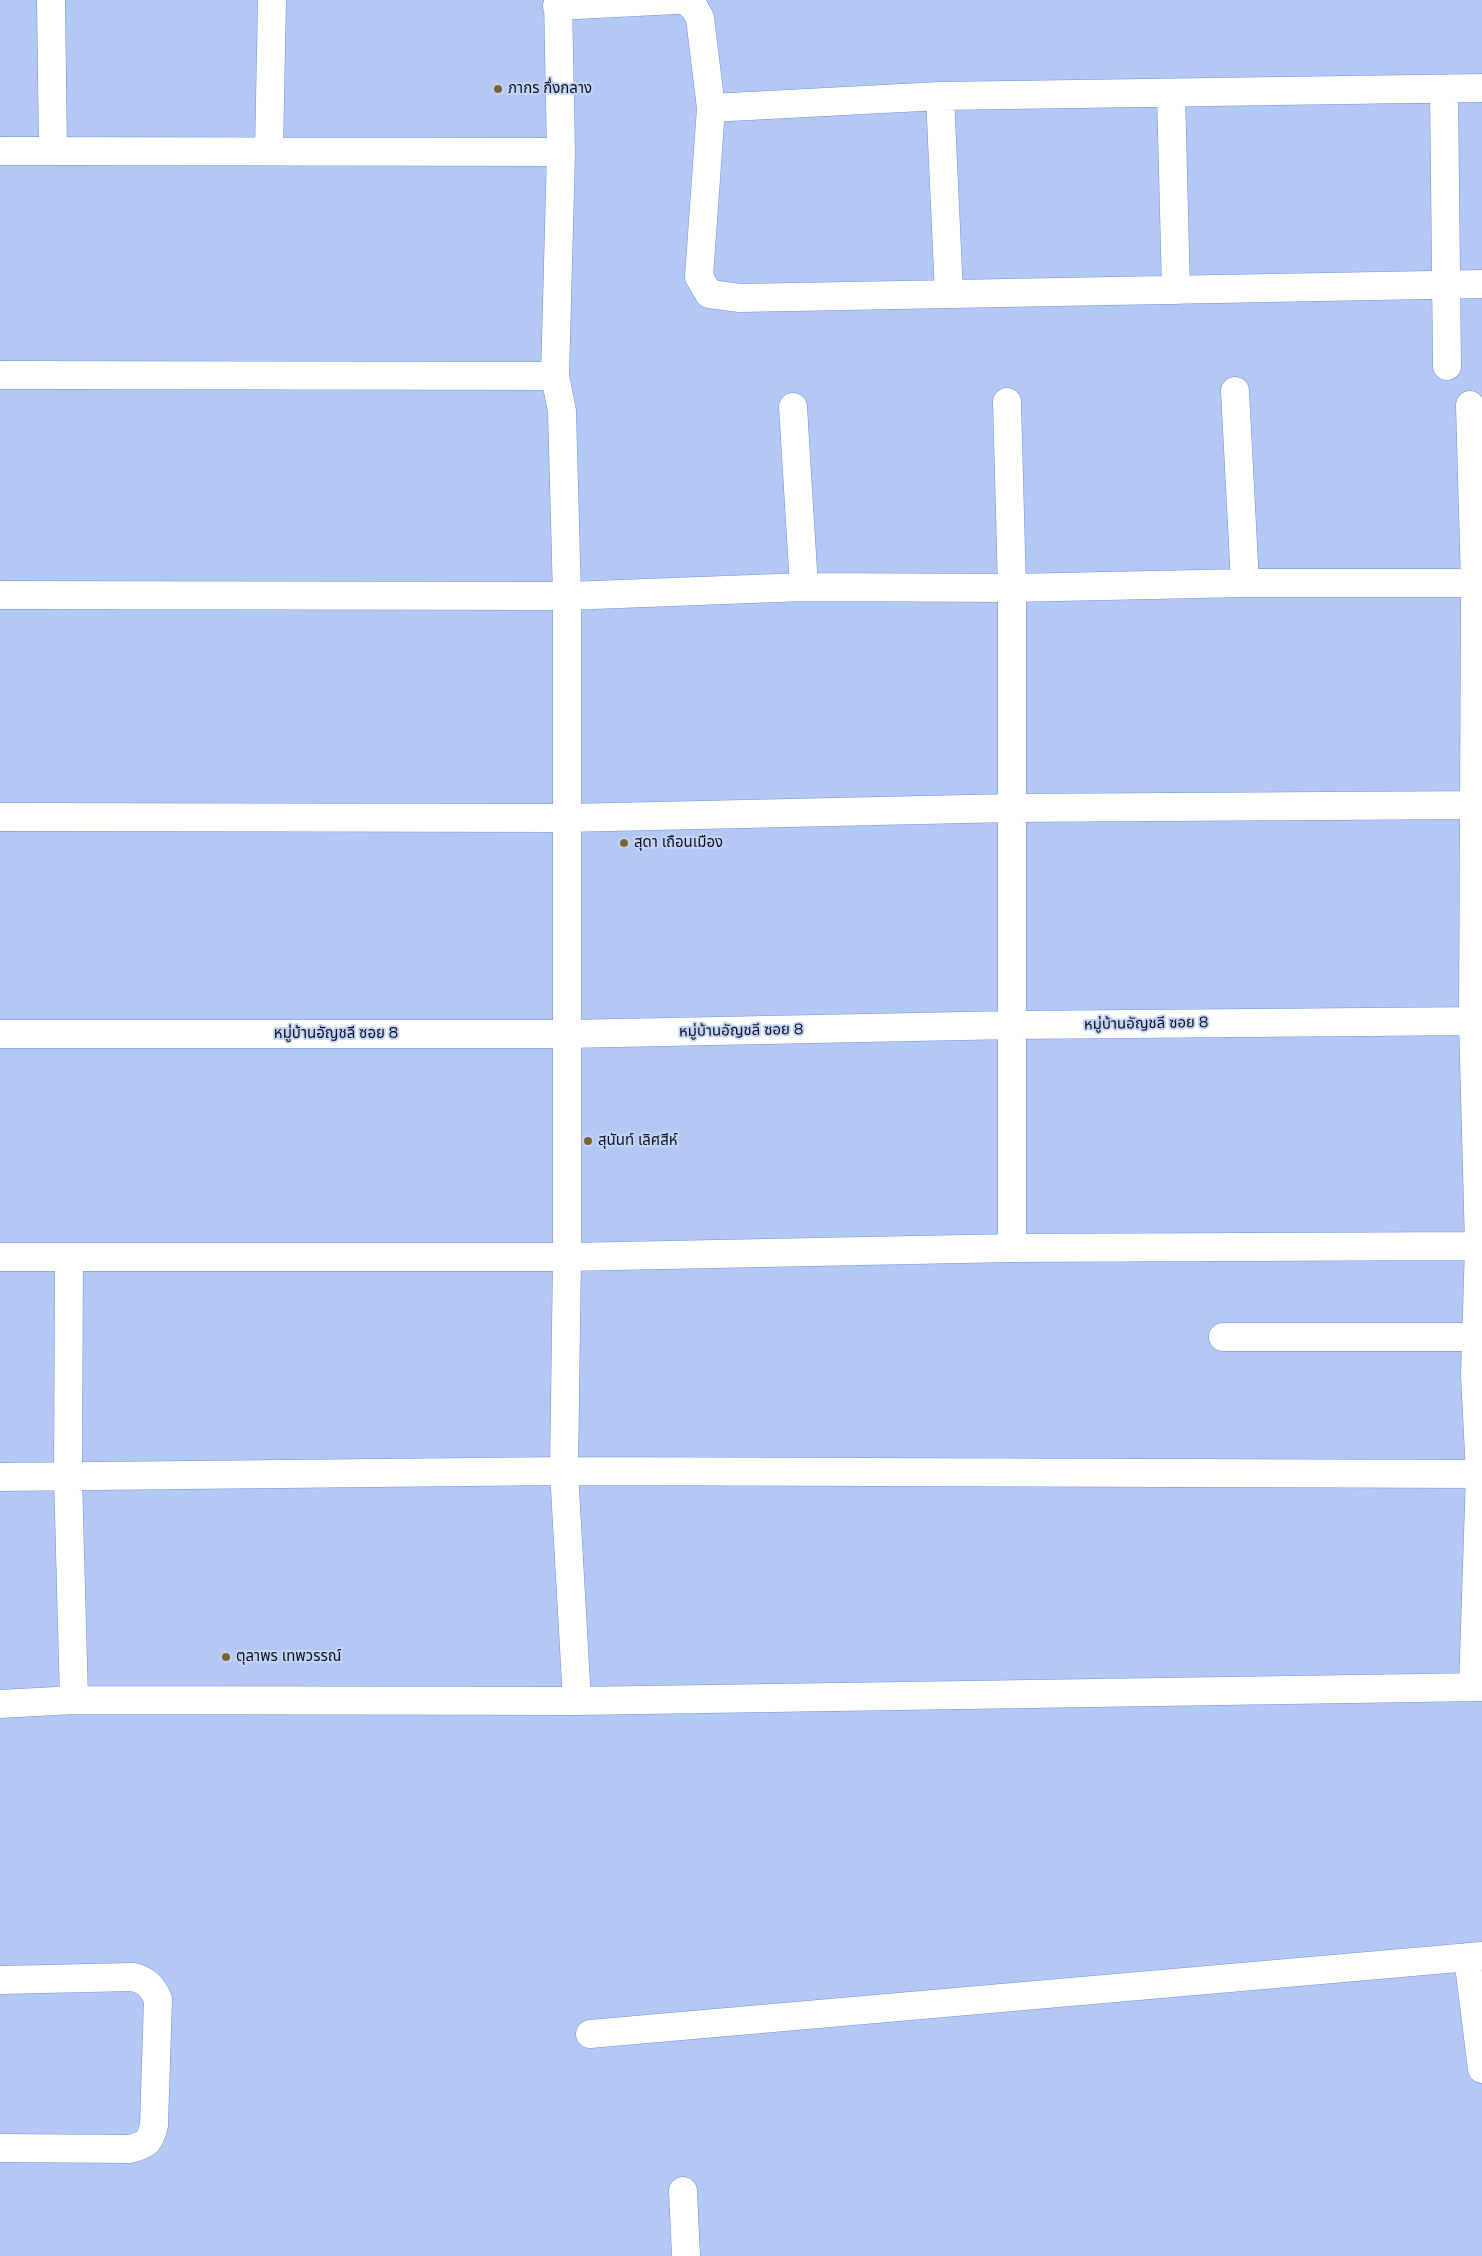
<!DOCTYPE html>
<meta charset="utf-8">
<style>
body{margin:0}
canvas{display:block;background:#b3c8f4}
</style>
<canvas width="1482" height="2256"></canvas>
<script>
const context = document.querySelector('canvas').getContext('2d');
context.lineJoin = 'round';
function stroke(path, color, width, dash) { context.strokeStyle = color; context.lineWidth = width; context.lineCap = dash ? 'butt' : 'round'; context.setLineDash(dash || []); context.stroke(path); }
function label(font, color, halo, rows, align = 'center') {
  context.font = font + ' "Space Grotesk","Noto Sans Thai",sans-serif'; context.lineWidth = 4; context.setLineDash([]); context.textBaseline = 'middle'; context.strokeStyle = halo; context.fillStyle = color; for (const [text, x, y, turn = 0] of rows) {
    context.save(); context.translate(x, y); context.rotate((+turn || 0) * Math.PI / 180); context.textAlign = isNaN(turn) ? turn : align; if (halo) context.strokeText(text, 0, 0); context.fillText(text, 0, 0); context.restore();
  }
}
const minor = new Path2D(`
 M51,0L53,151
 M558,0L561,152L555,376L562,411L567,596V1257L564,1471L577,1701
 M686,0L695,9L700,18L711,108L699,277L709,294L740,298L1482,284
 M557,6L676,0
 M1444,89L1447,366
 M1171,93L1176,290
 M940,96L949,294
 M711,108L940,96L1482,88
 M0,151L561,152
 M269,151L272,0
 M0,375L555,376
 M1235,391L1245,583
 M1007,402L1012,588V1248
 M1470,405L1475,583L1473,1021L1479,1246L1475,1375L1480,1474L1473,1687
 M793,407L804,587
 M0,595L567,596L804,587L1012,588L1245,583H1482
 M0,817L566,818L1011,808L1482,805
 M0,1034H567L1013,1025L1482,1021
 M0,1257H567L1012,1248L1479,1246
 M69,1257L68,1477L74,1700
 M1223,1337H1476
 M0,1477L564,1471L1482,1474
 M0,1704L74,1700L577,1701L1482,1687
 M1468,1957L1482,2069
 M0,1980L133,1977C146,1980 152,1986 158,1999L154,2125C150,2142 147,2145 129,2149L0,2148
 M590,2034L1482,1956
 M683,2191L686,2256`);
const markers = [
 [498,89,5,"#7b6434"],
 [624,843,5,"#7b6434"],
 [588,1141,5,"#7b6434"],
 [226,1657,5,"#7b6434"]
];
const poiNames = [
 ["ภากร กึ่งกลาง",508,89],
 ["สุดา เถือนเมือง",634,843],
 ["สุนันท์ เลิศสีห์",598,1141],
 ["ตุลาพร เทพวรรณ์",236,1657]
];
const streetNames = [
 ["หมู่บ้านอัญชลี ซอย 8",1146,1024,-1],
 ["หมู่บ้านอัญชลี ซอย 8",741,1031,-1],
 ["หมู่บ้านอัญชลี ซอย 8",336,1034]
];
stroke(minor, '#708fd4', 29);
stroke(minor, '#fff', 28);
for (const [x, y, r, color] of markers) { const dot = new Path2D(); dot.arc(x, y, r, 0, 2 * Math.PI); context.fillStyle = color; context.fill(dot); stroke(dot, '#c7d5f3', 2); }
label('15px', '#06102a', '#c7d5f3', poiNames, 'left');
label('15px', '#06102a', '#c7d5f3', streetNames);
</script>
